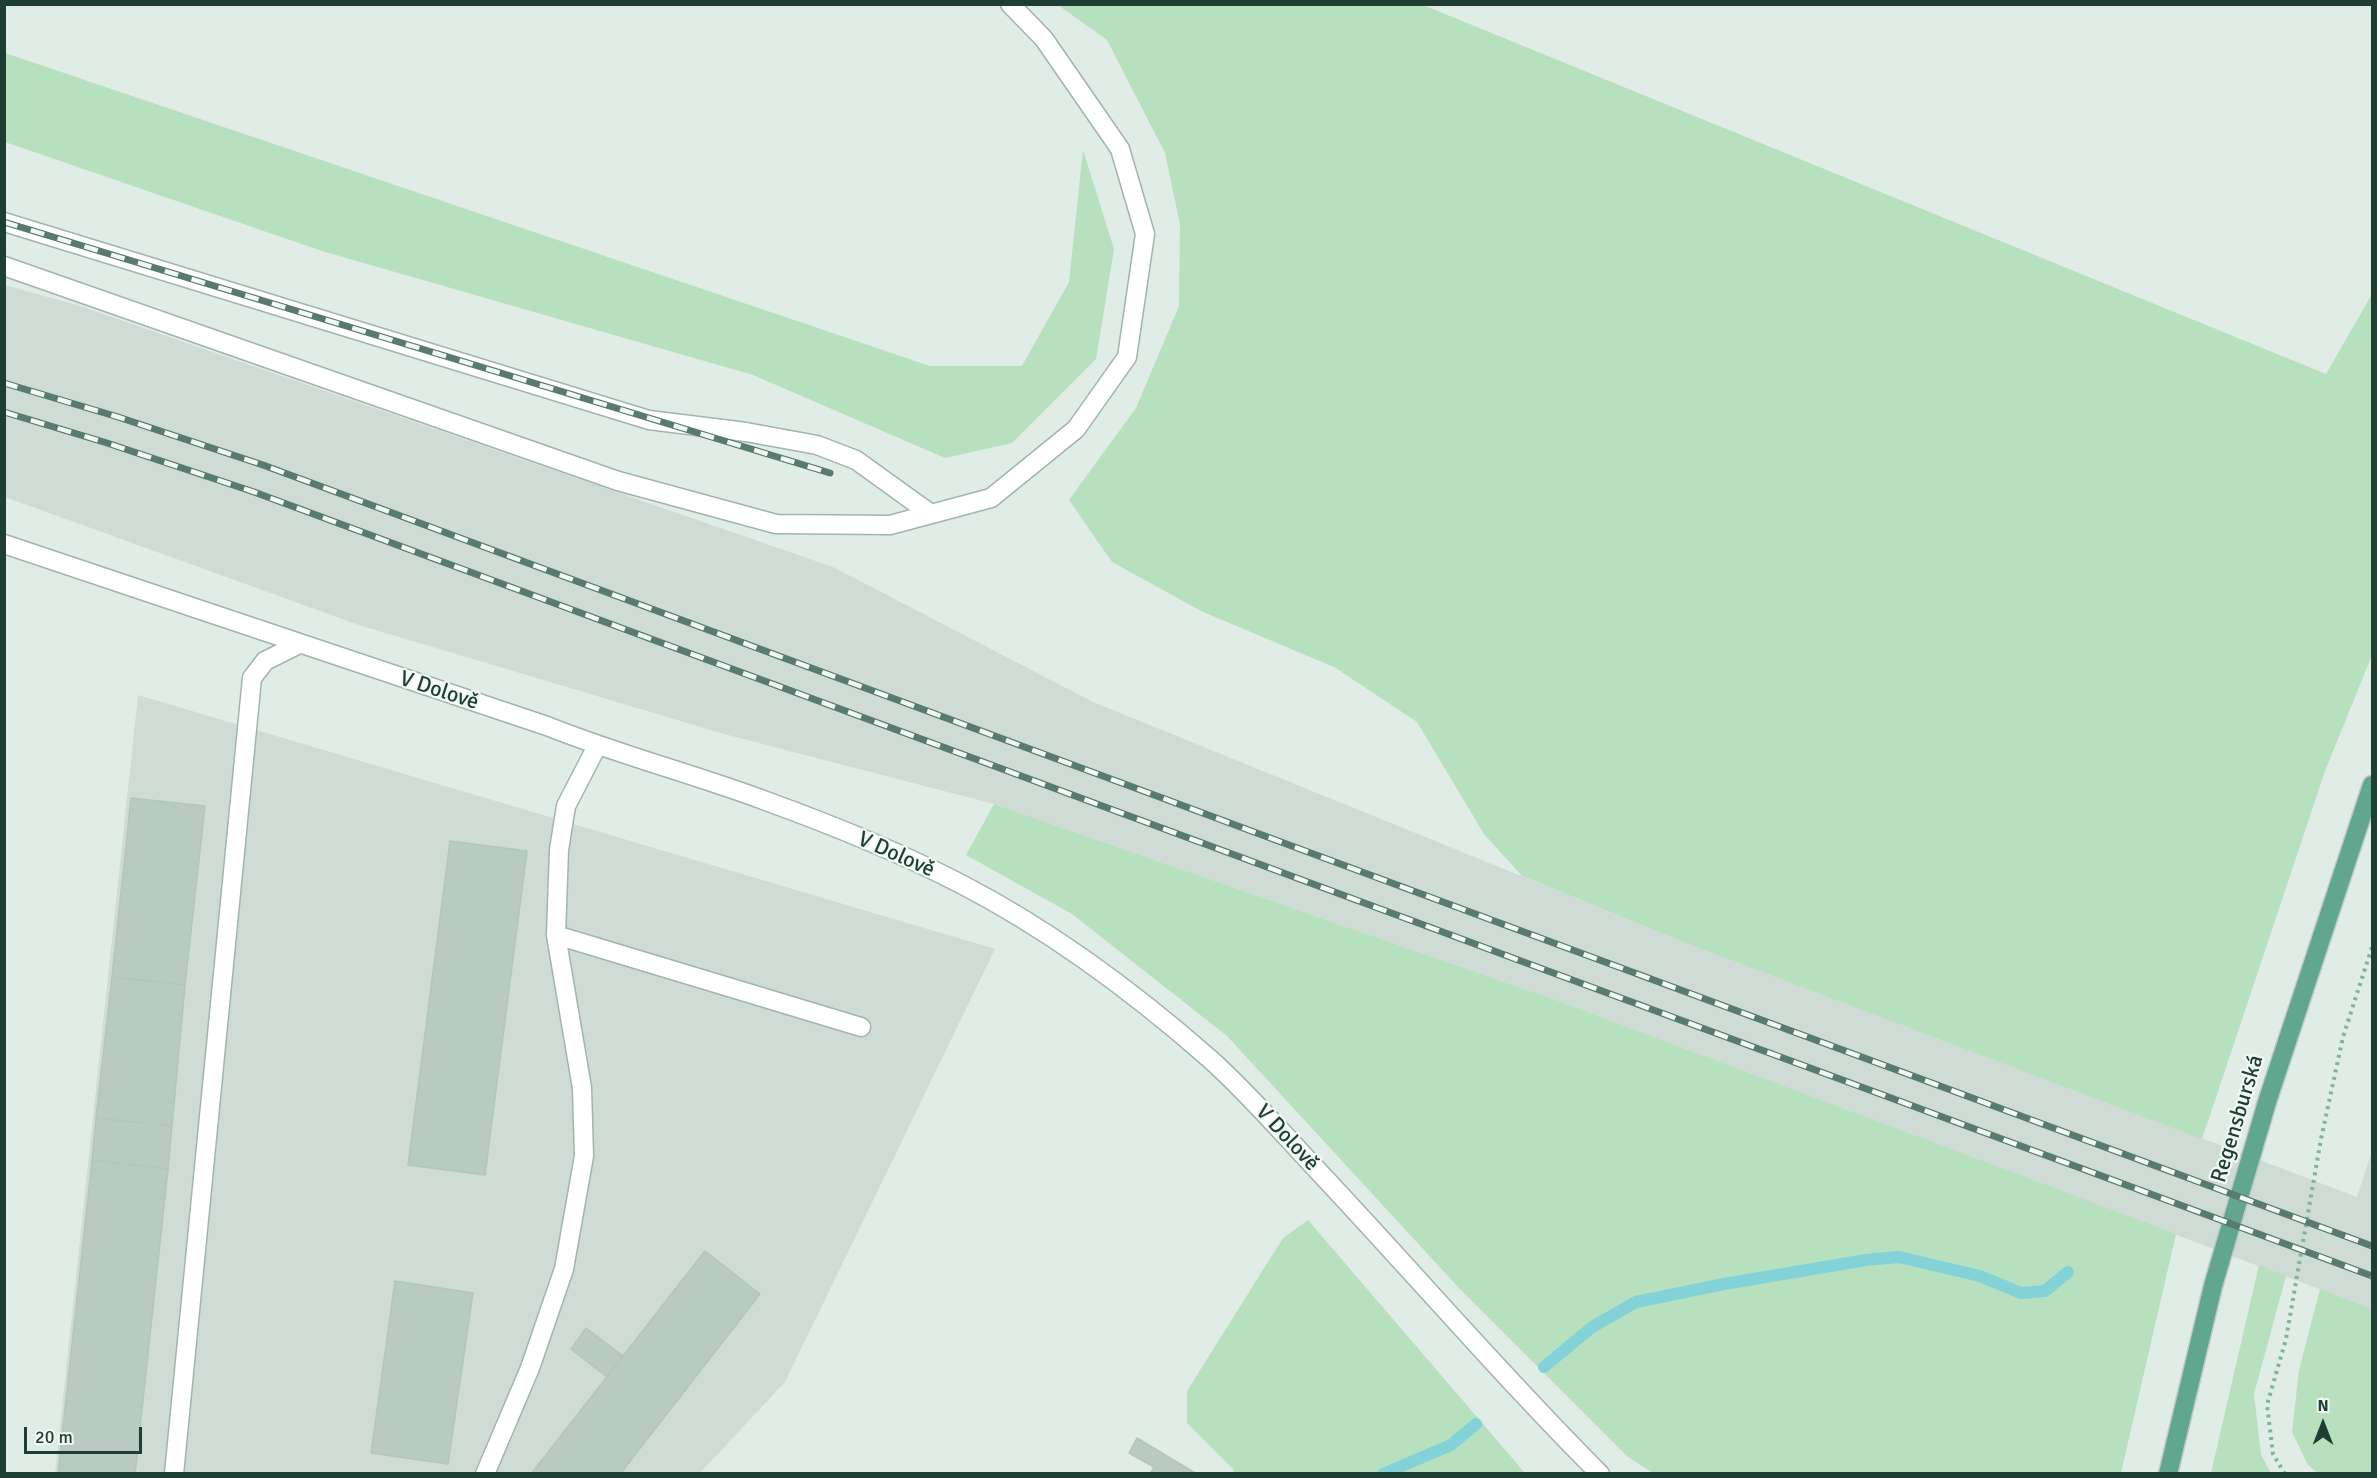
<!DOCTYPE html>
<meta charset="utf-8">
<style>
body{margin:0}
#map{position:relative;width:2377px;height:1478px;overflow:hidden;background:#e0ece6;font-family:Signika,sans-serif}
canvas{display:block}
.frame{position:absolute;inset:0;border:6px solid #1f3e33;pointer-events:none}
.north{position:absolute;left:2293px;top:1394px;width:60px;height:60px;-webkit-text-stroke:4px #f1f9f4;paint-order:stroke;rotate:0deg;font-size:16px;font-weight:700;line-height:24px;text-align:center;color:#1f3e33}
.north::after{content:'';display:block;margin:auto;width:21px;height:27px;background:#1f3e33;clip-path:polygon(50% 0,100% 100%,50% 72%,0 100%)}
.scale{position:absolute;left:24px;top:1427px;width:118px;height:27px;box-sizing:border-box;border:3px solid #1f3e33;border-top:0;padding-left:8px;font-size:18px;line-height:21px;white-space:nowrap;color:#1f3e33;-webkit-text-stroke:4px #f1f9f4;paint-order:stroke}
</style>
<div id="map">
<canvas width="2377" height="1478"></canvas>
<div class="frame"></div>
<div class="north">N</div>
<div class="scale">20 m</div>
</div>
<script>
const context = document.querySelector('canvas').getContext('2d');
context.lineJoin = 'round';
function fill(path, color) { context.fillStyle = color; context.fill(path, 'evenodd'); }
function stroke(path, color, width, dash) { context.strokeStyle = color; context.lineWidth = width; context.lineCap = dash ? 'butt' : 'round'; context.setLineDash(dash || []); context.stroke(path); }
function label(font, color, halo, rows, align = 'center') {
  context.font = font + ' Signika,sans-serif'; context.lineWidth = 4.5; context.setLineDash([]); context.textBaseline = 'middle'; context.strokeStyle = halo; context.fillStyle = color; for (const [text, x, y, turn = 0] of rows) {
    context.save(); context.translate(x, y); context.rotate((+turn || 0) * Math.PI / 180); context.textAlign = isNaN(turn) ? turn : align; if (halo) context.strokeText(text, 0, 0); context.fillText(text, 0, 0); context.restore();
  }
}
const built = new Path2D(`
 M4,285L77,305L833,567L1093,702L1691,945L2357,1197L2372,1151V1309L1556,1000L994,804L724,734L359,625L5,497Z
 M138,695L995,949L785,1382L700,1473L55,1474Z`);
const green = new Path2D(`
 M1058,5H1423L2326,374L2372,294V655L2325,771L2202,1139L1691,945L1522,876L1484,834L1417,722L1334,667L1203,612L1112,562L1069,500L1136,408L1179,306L1180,224L1165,153L1107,40Z
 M5,53L930,366H1022L1069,282L1083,150L1114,249L1096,359L1012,443L945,458L753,375L322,251L5,142Z
 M994,804L1556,1000L2176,1234L2121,1473H1653L1628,1457L1458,1287L1227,1036L1072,914L966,855Z
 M1308,1220L1525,1473H1232L1234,1470L1187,1423V1391L1283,1238Z
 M2259,1265L2286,1276L2254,1394L2261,1455L2271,1473H2211Z
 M2320,1289L2372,1309V1473H2318L2308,1465L2292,1432L2299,1370Z`);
const stream = new Path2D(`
 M1544,1367L1592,1327L1636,1302L1724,1284L1866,1260L1899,1257L1980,1276L2021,1293L2045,1291L2068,1272
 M1383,1474L1451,1445L1476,1424`);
const building = new Path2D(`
 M131,798L205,806L185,985L112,977Z
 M450,841L527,851L485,1175L408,1165Z
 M112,977L185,985L172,1126L96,1118Z
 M96,1118L172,1126L168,1169L92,1160Z
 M92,1160L168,1169L135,1474H58Z
 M705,1251L760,1294L620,1474H531Z
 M395,1281L473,1293L448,1464L371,1453Z
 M586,1328L623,1356L607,1377L571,1349Z
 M1137,1438L1197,1474H1150L1154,1467L1129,1453Z`);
const path = new Path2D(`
 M2285,1474L2273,1454L2267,1405L2286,1339L2321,1139L2343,1037L2372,947`);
const minor = new Path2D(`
 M4,222L649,420L746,432L817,445L856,460L931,514
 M4,266L618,481L776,524L890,525L991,498L1076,429L1127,357L1145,234L1120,149L1044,39L1010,4
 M4,544L547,726C619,755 694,774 766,801C832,825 899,852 961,884C1048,929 1136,994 1210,1059C1249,1094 1284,1135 1320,1173C1414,1273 1503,1377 1600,1474
 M556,935L861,1027
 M174,1474L252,678L265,661L299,644
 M485,1474L530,1368L564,1269L584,1156L582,1088L556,935L559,850L566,806L597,746`);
const major = new Path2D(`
 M2168,1474L2213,1286L2267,1102L2372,785`);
const rail = new Path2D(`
 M4,222L830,473
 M4,383L118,417L263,465L2372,1246
 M4,412L107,443L254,492L2372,1276`);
const streetNames = [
 ["V Dolově",439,691,18],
 ["V Dolově",896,855,24],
 ["Regensburská",2238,1119,-73],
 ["V Dolově",1287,1138,47]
];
fill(built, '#cedcd5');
fill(green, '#b7e0be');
stroke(stream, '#83d2d7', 12);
fill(building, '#b8cac1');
stroke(building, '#b2c7bc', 1.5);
stroke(minor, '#a2b4ad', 21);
stroke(major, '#c0c9c6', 21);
stroke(path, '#7eb39d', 4, [3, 4.5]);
stroke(minor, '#fff', 18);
stroke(major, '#61a68e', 18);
stroke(rail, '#597a6e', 7);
stroke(rail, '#f1f9f4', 4.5, [14]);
label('22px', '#1f3e33', '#f1f9f4', streetNames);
</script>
